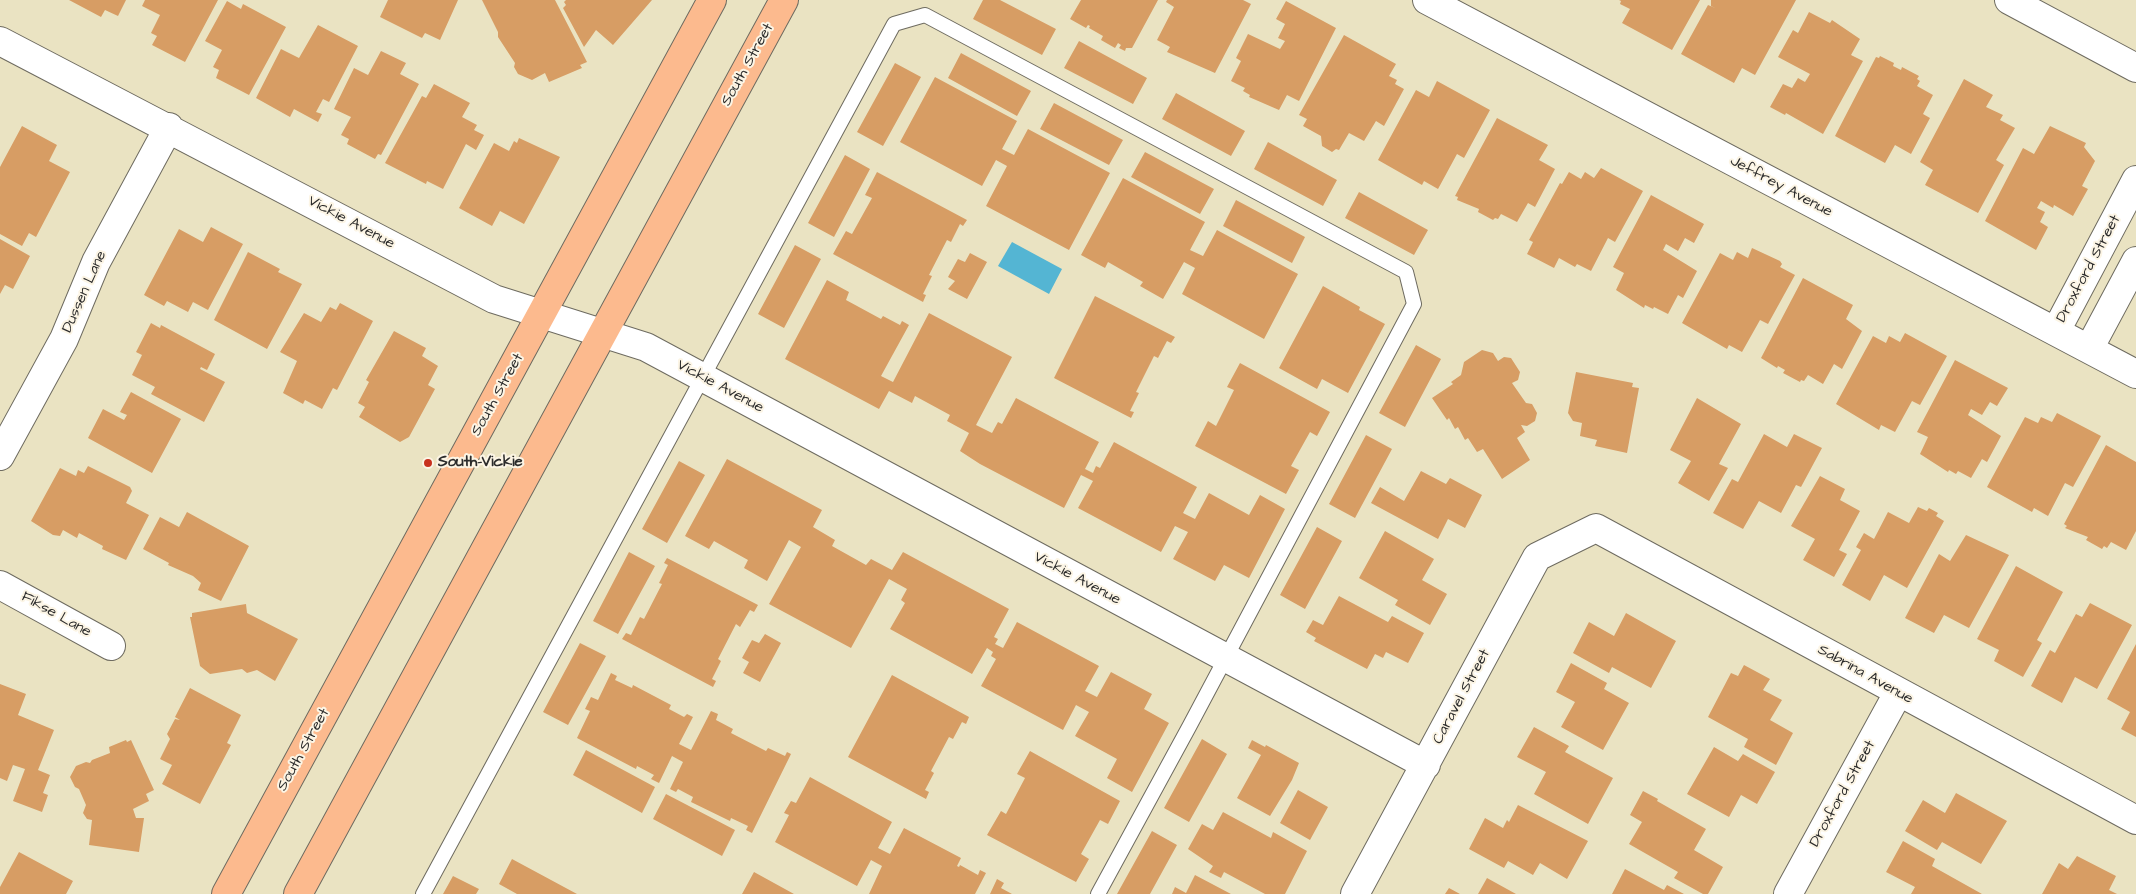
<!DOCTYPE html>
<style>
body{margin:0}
canvas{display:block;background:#eae3c2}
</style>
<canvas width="2136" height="894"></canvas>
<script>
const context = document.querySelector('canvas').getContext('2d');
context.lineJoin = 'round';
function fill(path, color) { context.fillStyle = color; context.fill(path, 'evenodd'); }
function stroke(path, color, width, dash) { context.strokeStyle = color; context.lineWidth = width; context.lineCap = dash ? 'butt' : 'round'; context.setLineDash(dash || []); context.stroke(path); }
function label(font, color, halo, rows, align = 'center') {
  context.font = font + ' "Architects Daughter",sans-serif'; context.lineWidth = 4; context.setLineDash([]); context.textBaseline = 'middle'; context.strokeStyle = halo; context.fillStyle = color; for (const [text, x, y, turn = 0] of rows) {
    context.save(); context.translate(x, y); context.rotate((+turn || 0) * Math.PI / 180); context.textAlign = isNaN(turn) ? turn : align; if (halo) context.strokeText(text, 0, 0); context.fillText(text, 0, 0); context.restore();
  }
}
const water = new Path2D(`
 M1012,242L1062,269L1049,294L998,266Z`);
const building = new Path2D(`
 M69,0H126L118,16L105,10L101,17Z
 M145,0H218L185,62L152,45L157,36L151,33L160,15L142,6Z
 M388,0H458L440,40L425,33L422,38L380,17Z
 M482,0H555L587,62L580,65L582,68L549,82L545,73L532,80L518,74L514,67L515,63L498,37V32Z
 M566,0H652L613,45L596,30L584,47L563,8L566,5L564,2Z
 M983,0H1000L1056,29L1042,55L973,19Z
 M1081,0H1158L1132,48H1126L1125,51L1119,48L1121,45L1118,43L1115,48L1101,40L1103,36L1089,28L1090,26L1088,25L1086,28L1070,19Z
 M1167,0H1243L1251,4L1215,73L1167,52L1170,47L1157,40L1174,7L1166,2Z
 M1619,0H1700L1672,50L1622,23L1630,9L1620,4L1621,1Z
 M1711,0H1796L1755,75L1742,68L1734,83L1681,54L1708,5L1715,8L1711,6Z
 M227,1L241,9L243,4L286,27L249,95L216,78L219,70L213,67L222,50L205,41Z
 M1286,1L1336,28L1299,101L1287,95L1279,110L1249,97L1250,95L1243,91L1245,88L1231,81L1241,61L1236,58L1248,34L1280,49L1285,41L1278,38L1285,24L1276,19Z
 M1809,12L1830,23L1832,20L1860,39L1851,55L1863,61L1823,134L1786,113L1785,115L1770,107L1783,84L1792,88L1798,78L1805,82L1810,74L1778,57L1793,30L1798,33Z
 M318,25L358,46L329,102L323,99L316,112L322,114L318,122L294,109L290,117L256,98L281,49L299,58Z
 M1344,35L1396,64L1389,76L1397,80L1395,84L1404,89L1384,126L1376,121L1364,141L1349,133L1339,150L1336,149L1332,152L1322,146L1321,136L1303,126L1307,119L1299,115Z
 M1079,41L1147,78L1133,104L1064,68Z
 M381,51L406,63L400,74L419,84L381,155L378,154L375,159L347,144L349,139L341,135L351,117L334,109L354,68L368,75Z
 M961,53L1031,91L1017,116L948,78Z
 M1880,56L1894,63L1893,66L1901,70L1902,67L1919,76L1917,79L1920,81L1917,86L1933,95L1923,114L1930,118L1911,154L1895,145L1885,163L1835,136L1876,57L1879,58Z
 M895,63L921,77L883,146L857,132Z
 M935,77L1017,121L1002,149L1014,155L1028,129L1110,173L1069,250L986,206L1007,166L996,160L982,186L900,142Z
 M1964,79L1993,95L1986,107L2003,115L2000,120L2015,128L1996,160L2004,165L1978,213L1925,185L1933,170L1920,162Z
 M1437,81L1490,110L1464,158L1457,154L1438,189L1424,181L1422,185L1378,160L1416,90L1429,97Z
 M434,84L470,103L462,117L477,125L474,130L484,135L476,150L466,144L443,189L427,181L426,184L385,163L422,96L426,98Z
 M1176,93L1245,131L1231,156L1162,119Z
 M1054,103L1123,140L1109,165L1040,129Z
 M1497,118L1548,145L1539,160L1555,169L1535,207L1528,203L1517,222L1501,214L1498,219L1495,218L1493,220L1478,212L1479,209L1457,200L1458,197L1455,196Z
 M22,126L57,145L49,161L70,172L36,237L29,233L22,246L0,234V167Z
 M2050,126L2086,143L2084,147L2095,161L2082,186L2088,189L2073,216L2054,205L2053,208L2041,201L2037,208L2045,212L2040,222L2048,227L2036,250L1985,221L2023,148L2034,154Z
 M519,138L560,157L524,224L500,211L492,226L459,208L494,143L509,151L514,141L517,143Z
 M1268,142L1337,180L1323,206L1254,169Z
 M1145,152L1214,189L1200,214L1131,177Z
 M845,155L870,169L834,237L808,223Z
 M1601,168L1643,191L1615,242L1608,238L1591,271L1577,264L1575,267L1559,258L1554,268L1527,254L1533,242L1529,240L1560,183L1562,184L1569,172L1581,179L1585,172L1594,178Z
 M877,172L967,220L963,226L960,224L951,242L947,240L929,275L932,276L923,294L926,295L923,302L833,254L846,231L852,234L872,198L865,195Z
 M1123,178L1205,222L1190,250L1203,256L1217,230L1298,274L1264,339L1182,294L1195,268L1184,262L1163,299L1140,286L1143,282L1108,262L1105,268L1081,255Z
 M1359,192L1428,230L1414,255L1345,218Z
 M1651,195L1704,224L1694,243L1685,238L1678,251L1666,244L1663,250L1697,271L1683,298L1678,295L1668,314L1654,307L1653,309L1645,305L1644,308L1616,290L1624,273L1613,267Z
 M1236,200L1305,237L1292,263L1223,226Z
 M211,227L243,244L208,310L193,302L188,312L167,301L164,306L144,295L179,229L203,242Z
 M0,239L30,256L13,289L5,285L0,294Z
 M795,245L821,259L784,328L758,314Z
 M1752,248L1780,261L1782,264L1780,267L1795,275L1768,324L1760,320L1742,352L1729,345L1727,349L1682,323L1720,253L1733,260L1737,252L1748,258Z
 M248,252L280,269L278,272L302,284L267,349L214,320Z
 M970,253L987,262L967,299L948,289L955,281L948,277L958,259L965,262Z
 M1803,278L1853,305L1846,319L1862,331L1842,369L1834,364L1823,384L1808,375L1804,381L1801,380L1800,382L1783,373L1785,370L1778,366L1777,368L1761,358Z
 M827,280L849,292L846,300L881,319L883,316L900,325L902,321L909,325L881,376L893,382L929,313L1012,357L976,425L992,433L998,422L1002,424L1016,398L1099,442L1085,469L1093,473L1096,466L1100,468L1114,442L1197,487L1183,513L1195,519L1209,493L1249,515L1260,495L1285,509L1249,578L1224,565L1215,581L1173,559L1188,532L1175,526L1161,552L1078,508L1093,481L1081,475L1064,508L980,464L960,451L969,433L947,421L950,415L915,396L912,403L889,391L879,409L785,359Z
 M1323,286L1360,307L1359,310L1385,324L1348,393L1322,379L1317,389L1279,368Z
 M1095,296L1175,337L1171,343L1167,341L1158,358L1154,356L1136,392L1139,393L1130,411L1134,412L1131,418L1054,378Z
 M340,303L373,321L337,390L333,388L322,409L305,400L303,404L283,393L297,361L280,352L304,313L321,322L330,307L336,310Z
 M151,323L160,328L161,325L215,354L207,370L201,367L200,369L225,382L204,422L151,394L155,387L132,375L142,355L136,352Z
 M394,331L426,348L422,356L438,366L428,385L435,389L409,437L400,442L359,417L365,407L358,403L369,382L366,380Z
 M1905,333L1947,356L1920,405L1912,401L1895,432L1881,425L1879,430L1836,404L1873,336L1886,343L1889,336L1900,342Z
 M1416,345L1441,359L1405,427L1379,413Z
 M1482,350L1493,353L1498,361L1504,357L1511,358L1520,372L1518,380L1512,383L1526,403L1532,404L1537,413L1535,421L1527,426L1521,425L1525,432L1517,438L1530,460L1502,479L1483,449L1477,452L1468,438L1465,440L1458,427L1455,429L1449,418L1447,420L1432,398L1453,384L1451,382L1461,375L1464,362Z
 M1955,360L2008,388L1997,406L1990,402L1982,415L1971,409L1968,415L2001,436L1987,462L1982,459L1971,478L1958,471L1956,474L1949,470L1948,472L1920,454L1928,437L1917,432Z
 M1240,363L1330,412L1317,436L1310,432L1291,466L1299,470L1286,494L1195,446L1208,421L1216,426L1234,390L1227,387Z
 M1576,372L1633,383L1632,387L1639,388L1627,453L1595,446L1597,440L1580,436L1582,423L1573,421L1568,413Z
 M131,392L181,419L152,473L88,438L103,409L124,420L127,415L120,412Z
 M1697,398L1741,424L1719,464L1728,468L1709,501L1678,483L1691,461L1670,450Z
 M2057,413L2101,436L2073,487L2065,483L2048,516L2034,508L2032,512L1987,487L2025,417L2038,423L2041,417L2052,422Z
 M1764,434L1787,447L1794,434L1822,448L1801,487L1796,485L1781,513L1759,501L1743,529L1713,513L1732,479L1738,482Z
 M1366,435L1392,449L1355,518L1329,504Z
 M2106,445L2136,462V531L2126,550L2111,542L2107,548L2104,546L2102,549L2086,540L2088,537L2065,528L2067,526L2064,524Z
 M727,459L822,510L813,527L835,540L832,546L866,565L871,559L892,570L903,552L1009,609L994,637L998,639L995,644L1003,648L1017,622L1099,666L1085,691L1097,697L1111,672L1152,694L1144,709L1169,723L1132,792L1107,778L1117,759L1075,736L1089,712L1076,705L1063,730L981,686L996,659L991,656L993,652L987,648L972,674L890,629L905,603L901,600L907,589L889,579L851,648L769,604L801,547L789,540L767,581L744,568L748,560L714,541L709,549L685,536Z
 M679,461L705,475L667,543L642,529Z
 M88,466L130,487L132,491L126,503L149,515L126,560L102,549L103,546L79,533L77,538L63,530L60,536L53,535L31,521L60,468L76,476L78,470L84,473Z
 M1421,471L1446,484L1450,478L1482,495L1465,528L1448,519L1438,539L1371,503L1380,487L1404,501Z
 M1820,476L1845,489L1840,500L1860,511L1839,550L1847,554L1834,577L1803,560L1815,539L1791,526Z
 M1918,507L1927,511L1929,508L1938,513L1936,516L1944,521L1907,588L1884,575L1870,601L1842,585L1861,550L1856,547L1864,533L1874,539L1888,512L1909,523Z
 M187,512L249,546L221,601L198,590L201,583L193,576L168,565L169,563L143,549L160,517L179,527Z
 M1317,527L1342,541L1305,609L1280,595Z
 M1385,531L1434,559L1422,580L1447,594L1430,625L1395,605L1398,600L1359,578Z
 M1966,535L2009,555L1969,628L1944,615L1934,633L1905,618L1939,554L1950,561Z
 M629,552L655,566L618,634L593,621Z
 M667,558L758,605L754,612L750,610L740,627L736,624L718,659L721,661L712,679L716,681L713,687L622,639L626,633L631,635L640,617L644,619L662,584L659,583L668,565L664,563Z
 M2016,566L2063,592L2037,640L2042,643L2023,677L1994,661L1999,650L1977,639Z
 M1339,596L1388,622L1392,616L1424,633L1408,663L1386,652L1383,658L1375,654L1367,669L1314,641L1316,638L1306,632L1313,620L1323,625Z
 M2090,603L2132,625L2097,689L2075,677L2062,703L2031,686L2050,650L2055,653L2076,614L2082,617Z
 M246,604L247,613L298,639L275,681L257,670L247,673L242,669L210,674L200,666L190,617H192V613Z
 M1626,613L1676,641L1651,688L1612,667L1609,673L1573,653L1589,622L1614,636Z
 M765,634L781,643L760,682L743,673L749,662L742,658L752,640L759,643Z
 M580,643L606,656L568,725L543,712Z
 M2136,644V737L2121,729L2130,712L2107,699Z
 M1571,663L1607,683L1604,689L1629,703L1603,750L1561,727L1575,702L1556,692Z
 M1744,665L1770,679L1763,690L1782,700L1770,720L1793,733L1776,765L1744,747L1748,739L1708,717L1731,673L1738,676Z
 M611,673L617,676L615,680L632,688L633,685L671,705L669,709L684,717L687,714L693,717L679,744L691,750L711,711L718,714L716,720L733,729L731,733L766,751L768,748L785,756L787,752L791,754L752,833L746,830L748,826L731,818L730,821L691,802L693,797L678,789L676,792L670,789L683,762L672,756L659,783L651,779L654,775L637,766L636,769L577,738L590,711L585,709L591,697L598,700Z
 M892,675L969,717L966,724L962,722L953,739L949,737L931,771L934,773L925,790L929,792L926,799L848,757Z
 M0,684L26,694L18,715L54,730L38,770L50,775L43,793L48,795L42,812L13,801L25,769L13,765L7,781L0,778Z
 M190,688L241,715L227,743L231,745L200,804L162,784L172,765L160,759L170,739L167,734L175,719L180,720L175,717Z
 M1534,727L1569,746L1565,752L1613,778L1588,824L1534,794L1546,772L1517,757Z
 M1202,739L1227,754L1189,822L1164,808Z
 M126,740L127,742L131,740L154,790L146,794L149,801L133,809L136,818H144L139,852L89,845L92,820L87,819L83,813L86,805L79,789L75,787L70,777L76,766L86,762L90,763L92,760L110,753L109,747Z
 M1252,740L1265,747L1266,745L1299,763L1292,780L1270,816L1237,798L1261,755L1248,748Z
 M1714,747L1738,761L1743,754L1775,772L1757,804L1741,795L1729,817L1687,794Z
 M586,750L655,787L642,813L573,775Z
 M1030,751L1120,801L1108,824L1100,820L1081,854L1089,859L1076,882L987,835L1001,811L1006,814L1025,778L1017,774Z
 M810,777L892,822L878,848L890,854L904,828L961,858L957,866L959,867L960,865L978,875L980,870L986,873L975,894H869L882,866L871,860L857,886L775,842L789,815L784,813L791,801L796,803Z
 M1298,790L1328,807L1310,840L1280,823Z
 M1643,791L1658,799L1657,801L1706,829L1694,850L1723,867L1708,894H1703L1674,878L1678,872L1629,844L1642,822L1630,815Z
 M1956,793L2007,821L1981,864L1942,842L1937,850L1905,831L1923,800L1945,813Z
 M666,794L735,830L722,856L653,819Z
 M1518,805L1588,841L1567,879L1540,863L1533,875L1508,861L1504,868L1469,849L1485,818L1503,828L1507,820L1509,822Z
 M1223,812L1271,838L1273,832L1307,851L1285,894H1265L1224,872L1221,878L1209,872L1213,866L1188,849L1202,824L1213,830Z
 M1152,831L1177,845L1150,894H1117Z
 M1903,841L1935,859L1932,866L1982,894H1911L1915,887L1886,872Z
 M19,852L73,881L66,894H0V887Z
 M2077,856L2116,876L2109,890L2117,894H2042L2059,863L2068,869Z
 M512,859L577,894H517L499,884Z
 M1625,869L1664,890L1667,885L1684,894H1612Z
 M754,872L794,894H742Z
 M1195,875L1231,894H1172L1175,887L1186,893Z
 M453,876L479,889L476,894H443Z
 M1487,878L1516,894H1478Z
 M997,879L1004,883L1001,888L1012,894H990Z
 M1449,888L1460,894H1445Z`);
const service = new Path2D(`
 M423,894L894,24L925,15L1406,272L1414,304L1189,727L1098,894`);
const minor = new Path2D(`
 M1427,0L2136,374
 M0,41L494,299L646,347L1426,765
 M2056,331L2136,180
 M2089,349L2136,261
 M0,456L64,339L96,262L169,127
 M0,585L111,646
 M1355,894L1537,557L1596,528L2136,820
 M1788,894L1898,693`);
const tertiary = new Path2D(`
 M2009,0L2136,68`);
const primary = new Path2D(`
 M226,894L712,0
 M298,894L784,0`);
const markers = [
 [428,463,5,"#c8321e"]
];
const streetNames = [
 ["South Street",748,65,-61],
 ["Jeffrey Avenue",1781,187,28],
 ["Vickie Avenue",351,223,28],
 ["Droxford Street",2089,269,-62],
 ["Dussen Lane",85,292,-66],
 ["Vickie Avenue",720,387,28],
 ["South Street",498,395,-61],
 ["Vickie Avenue",1077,579,28],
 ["Fikse Lane",56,615,29],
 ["Sabrina Avenue",1865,675,29],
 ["Caravel Street",1462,697,-62],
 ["South Street",304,750,-61],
 ["Droxford Street",1843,794,-61]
];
const poiNames = [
 ["South-Vickie",438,463]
];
fill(water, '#54b5d3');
fill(building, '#d79d64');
stroke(service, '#6e6b60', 16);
stroke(minor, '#6e6b60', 30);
stroke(tertiary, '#6e6b60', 30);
stroke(primary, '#6e6b60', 30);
stroke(service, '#fff', 14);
stroke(minor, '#fff', 28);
stroke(tertiary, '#fff', 28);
stroke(primary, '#fcba8e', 28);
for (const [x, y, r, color] of markers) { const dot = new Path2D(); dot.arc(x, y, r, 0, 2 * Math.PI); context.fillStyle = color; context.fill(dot); stroke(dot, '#fcf5e5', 2); }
label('15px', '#2b2b2b', '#fcf5e5', streetNames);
label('bold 15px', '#2b2b2b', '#fcf5e5', poiNames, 'left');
</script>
